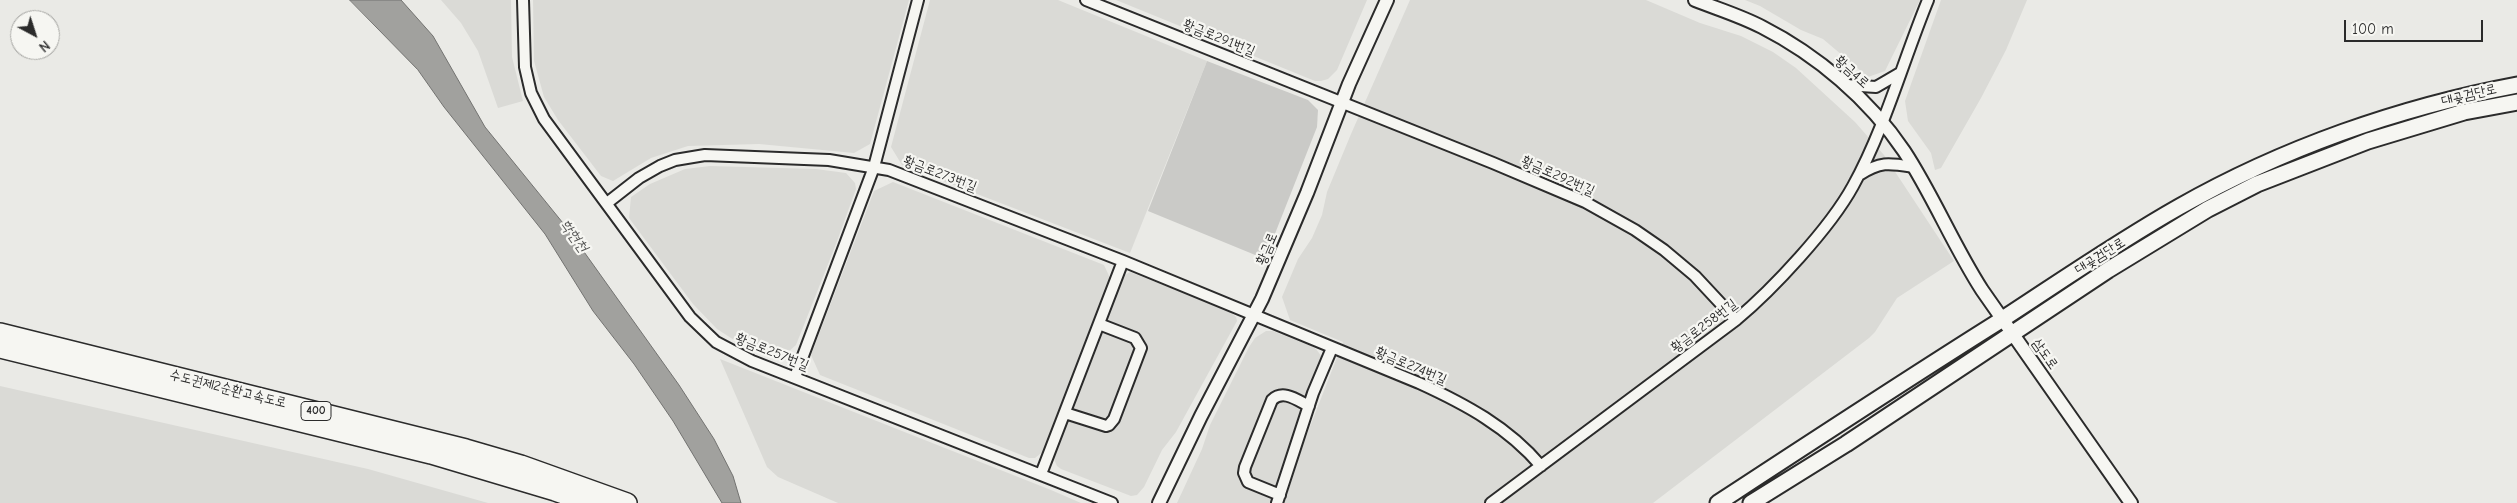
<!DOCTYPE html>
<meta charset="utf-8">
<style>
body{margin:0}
#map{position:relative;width:2517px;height:503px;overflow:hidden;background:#eaeae6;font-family:"Comic Neue",sans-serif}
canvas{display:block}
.north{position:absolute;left:10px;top:10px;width:50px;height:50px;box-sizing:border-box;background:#f6f6f2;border:1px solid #a5a5a2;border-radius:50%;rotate:140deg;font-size:14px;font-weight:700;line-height:20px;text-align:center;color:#2b2b2b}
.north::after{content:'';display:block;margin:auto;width:18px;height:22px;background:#2b2b2b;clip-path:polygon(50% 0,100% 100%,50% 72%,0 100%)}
.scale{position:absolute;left:2344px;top:20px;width:139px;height:22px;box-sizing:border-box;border:2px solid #2b2b2b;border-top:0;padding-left:6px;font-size:15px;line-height:18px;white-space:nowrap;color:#2b2b2b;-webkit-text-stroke:4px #f6f6f2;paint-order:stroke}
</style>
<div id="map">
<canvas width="2517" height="503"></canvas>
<div class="north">N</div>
<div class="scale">100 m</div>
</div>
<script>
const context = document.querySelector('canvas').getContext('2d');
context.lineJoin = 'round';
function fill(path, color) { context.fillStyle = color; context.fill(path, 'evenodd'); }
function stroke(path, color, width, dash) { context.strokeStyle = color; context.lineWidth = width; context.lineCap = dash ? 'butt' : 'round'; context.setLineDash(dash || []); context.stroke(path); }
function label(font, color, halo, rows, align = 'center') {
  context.font = font + ' "Comic Neue","Poor Story",sans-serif'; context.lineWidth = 4.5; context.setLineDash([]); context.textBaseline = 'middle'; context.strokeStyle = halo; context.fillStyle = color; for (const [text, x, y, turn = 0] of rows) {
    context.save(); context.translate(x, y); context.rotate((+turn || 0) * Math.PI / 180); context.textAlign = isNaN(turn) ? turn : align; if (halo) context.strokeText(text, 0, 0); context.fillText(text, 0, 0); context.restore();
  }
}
const built = new Path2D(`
 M441,0H511L512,57L523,101L498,108L478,51L461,23Z
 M533,0H909L870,144L854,153L759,144L688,146L651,158L613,181L601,176L558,120L544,97L534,61Z
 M930,0H1058L1207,61L1130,253L902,165L891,147Z
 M1116,0H1367L1337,70L1328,79L1321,81H1315Z
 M1410,0H1646L1700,23L1741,36L1773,52L1796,68L1855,122L1884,155L1954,261L1897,298L1875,332L1869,338L1653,503H1284L1304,442L1343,342L1290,320L1282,297L1298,259L1312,238L1322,215L1327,192L1351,134Z
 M1745,0H1920L1885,71L1868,77L1823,39L1801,30L1760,6Z
 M1941,0H2027L2006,50L1981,98L1941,168L1935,170L1931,153L1908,121L1905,101Z
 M710,166L816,169L846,173L855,183L856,189L836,244L796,345L781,358L775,359L745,347L717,329L693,304L629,218L631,197L650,184L685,169Z
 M893,182L1104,265L1111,280L1045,450L1035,458H1029L820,375L811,355L874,191Z
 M1130,272L1228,310L1236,317L1237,321L1176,432L1162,450L1144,487L1137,495L1131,496L1061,469L1057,466L1053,457L1117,291L1125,275Z
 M1266,331H1273L1311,346L1316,349L1322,357L1272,503H1177L1202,449L1210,425L1249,347L1255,338Z
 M720,359L1051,490L1081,503H838L778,477L767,467Z
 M0,386L368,469L488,503H0Z`);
const green = new Path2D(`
 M1207,61L1308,100L1318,110L1317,127L1265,259L1148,211Z`);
const water = new Path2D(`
 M350,0H401L433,36L485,127L567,228L679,385L714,439L733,476L741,503H722L673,421L634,364L593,311L545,234L444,107L418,70Z`);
const minor = new Path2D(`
 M523,0L525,67L531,93L544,119L690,317L716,342L752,361L1112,503
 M1086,0L1493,163L1585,202L1635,230L1664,250L1695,276L1736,320
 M1845,85L1876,87L1900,73
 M1859,175C1881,161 1889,163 1914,167
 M607,203L639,178L660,166L675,160L705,155L829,160L889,170L1123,261L1419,383C1465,404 1508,427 1541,466
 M795,377L874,167L918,0
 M1065,413L1106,426L1109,425L1114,419L1141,348L1135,338L1099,324
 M1041,474L1123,261
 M1280,495L1248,482L1244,473L1245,467L1272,400C1283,389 1297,400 1309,406
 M1277,503L1313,393L1332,348
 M1491,503L1736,320C1773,289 1830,228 1853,186C1885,128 1903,61 1928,0`);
const tertiary = new Path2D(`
 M1695,0C1718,9 1741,16 1762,27C1817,55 1869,99 1904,151C1933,195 1953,245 1982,290L2131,503
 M1159,503L1201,416L1262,299L1307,193L1349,84L1387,0`);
const secondary = new Path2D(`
 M1718,503C1811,442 1904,381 1998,322C2058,283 2117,242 2179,207C2283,148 2400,107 2517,85
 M1751,503L1846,444L2108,270L2208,209L2257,184L2368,141L2464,112L2517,102`);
const motorway = new Path2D(`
 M0,333L466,449L521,465L627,503
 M0,348L431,454L555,491L589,503`);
const shields = [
 [316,411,30]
];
const shieldNames = [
 ["400",316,411]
];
const streetNames = [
 ["황금로291번길",1219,38,22],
 ["황금4로",1852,72,42],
 ["대곶검단로",2469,95,-13],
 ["황금로273번길",940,174,21],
 ["황금로292번길",1558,176,24],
 ["황금로",1267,249,-67],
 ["대곶검단로",2100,256,-32],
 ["황금로258번길",1704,326,-37],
 ["황금로257번길",772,352,22],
 ["삼도로",2045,354,55],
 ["황금로274번길",1411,366,23],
 ["수도권제2순환고속도로",228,389,14]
];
const waterNames = [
 ["학현천",574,236,54]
];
fill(built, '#dadad6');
fill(green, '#cacac7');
fill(water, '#a1a19e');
stroke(water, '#727270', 1);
stroke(minor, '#2b2b2b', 14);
stroke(tertiary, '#2b2b2b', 16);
stroke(secondary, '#2b2b2b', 19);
stroke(motorway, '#2b2b2b', 22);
stroke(minor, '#f6f6f2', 10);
stroke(tertiary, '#f6f6f2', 12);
stroke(secondary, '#f6f6f2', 15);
stroke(motorway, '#f6f6f2', 19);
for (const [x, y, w] of shields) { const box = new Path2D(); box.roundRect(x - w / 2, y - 9.5, w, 19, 4); context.fillStyle = '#f6f6f2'; context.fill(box); stroke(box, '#2b2b2b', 1); }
label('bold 12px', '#2b2b2b', null, shieldNames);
label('14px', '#2b2b2b', '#f6f6f2', streetNames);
label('italic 15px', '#545453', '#f6f6f2', waterNames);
</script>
